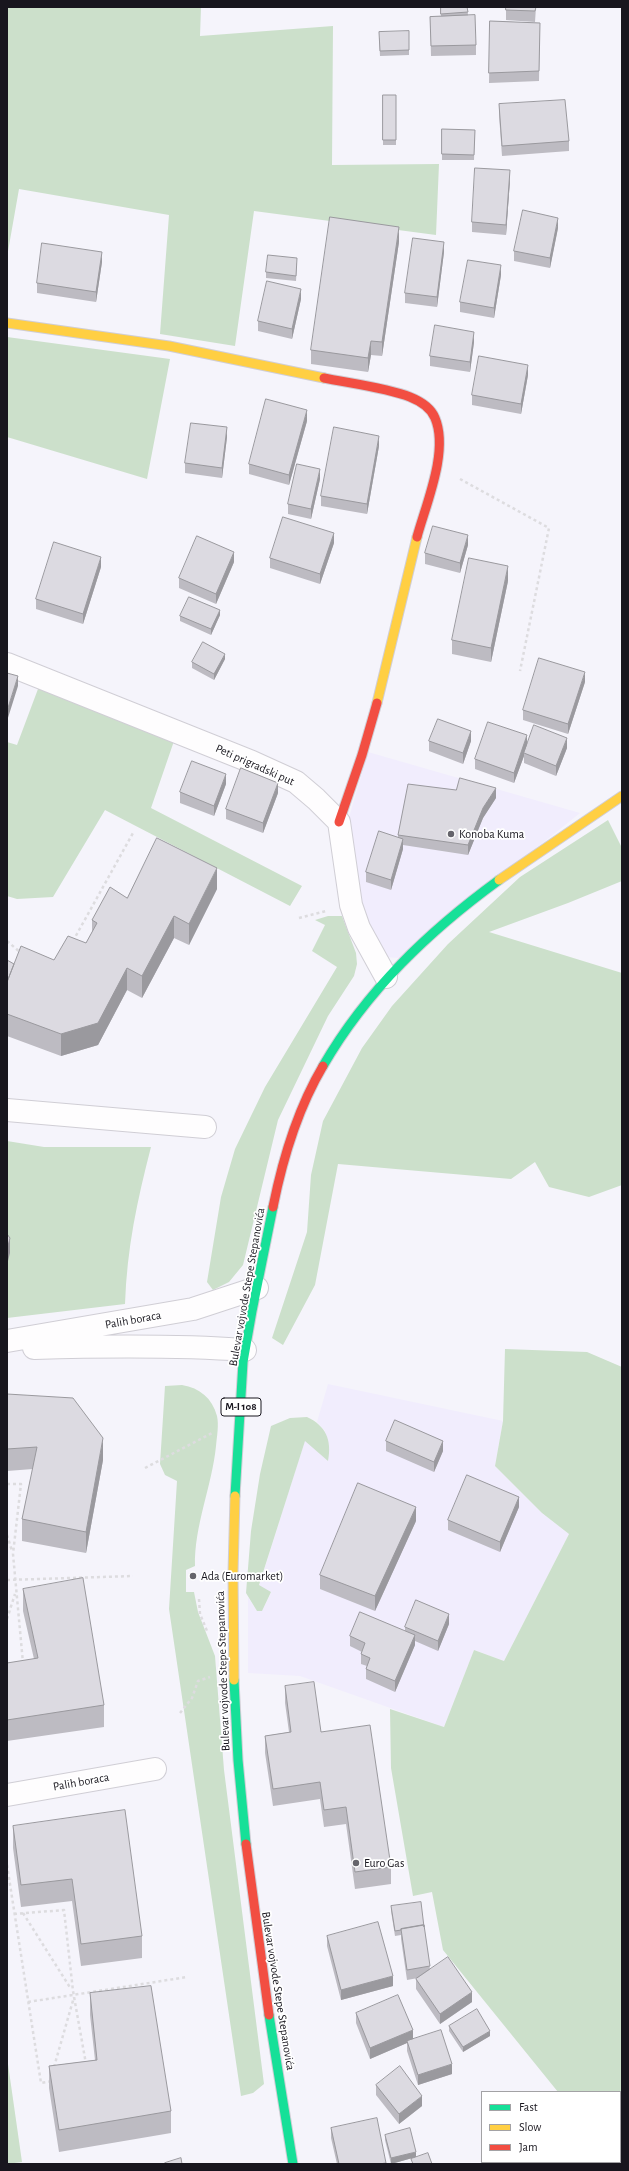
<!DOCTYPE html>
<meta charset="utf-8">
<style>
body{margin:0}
#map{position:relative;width:629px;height:2171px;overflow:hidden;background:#f5f4fb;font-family:"Alegreya Sans",sans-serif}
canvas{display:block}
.frame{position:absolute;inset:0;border:8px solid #18161e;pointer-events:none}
.legend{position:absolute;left:481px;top:2091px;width:140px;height:72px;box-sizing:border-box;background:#fff;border:1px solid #a3a2a5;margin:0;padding:5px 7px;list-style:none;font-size:12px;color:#18161e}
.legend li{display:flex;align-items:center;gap:8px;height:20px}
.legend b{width:20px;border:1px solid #a3a2a5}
</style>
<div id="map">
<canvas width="629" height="2171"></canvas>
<div class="frame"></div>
<ul class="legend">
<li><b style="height:5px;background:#16e098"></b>Fast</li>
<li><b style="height:5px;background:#ffcf43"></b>Slow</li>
<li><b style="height:5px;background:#f24e42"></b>Jam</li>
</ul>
</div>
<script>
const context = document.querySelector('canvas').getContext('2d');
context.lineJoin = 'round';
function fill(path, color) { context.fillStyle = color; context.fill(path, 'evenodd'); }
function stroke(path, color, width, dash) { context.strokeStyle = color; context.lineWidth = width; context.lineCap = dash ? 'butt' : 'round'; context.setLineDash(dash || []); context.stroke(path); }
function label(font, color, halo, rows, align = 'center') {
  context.font = font + ' "Alegreya Sans",sans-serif'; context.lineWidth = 3.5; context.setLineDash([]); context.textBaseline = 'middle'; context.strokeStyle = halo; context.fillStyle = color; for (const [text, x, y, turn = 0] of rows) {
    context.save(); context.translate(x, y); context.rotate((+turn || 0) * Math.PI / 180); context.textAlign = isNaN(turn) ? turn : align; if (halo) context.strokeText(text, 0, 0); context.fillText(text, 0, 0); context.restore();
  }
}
const built = new Path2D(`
 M368,752L580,813L399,958L384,957L359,912L348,821Z
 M328,1384L503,1421L495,1466L542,1513L569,1534L504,1661L474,1650L444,1727L300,1676L248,1673V1597L257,1611H262L271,1593L259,1586L305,1440L328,1460L325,1431L317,1422Z`);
const green = new Path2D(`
 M7,7H201L200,36L333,26L332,165L439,164L436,235L254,211L235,346L160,334L169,215L19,189L7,257Z
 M7,337L170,359L147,479L7,437Z
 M41,681L174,741L151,808L302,886L290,906L105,810L53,897L17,899L7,896V742L17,745Z
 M608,820L622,848V881L568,903L489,932L622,973V1185L589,1197L549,1187L535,1162L511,1179L338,1164L315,1285L283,1345L272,1338L307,1232L311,1175L323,1121L362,1048L392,1006L448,944L520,877Z
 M328,916H342L356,953L357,964L354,976L328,1016L278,1120L243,1265L229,1282L213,1290L207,1282L221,1197L235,1149L265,1087L337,967L312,951L325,925L315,920Z
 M7,1141L44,1147H151C137,1201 127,1248 125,1304L7,1318Z
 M505,1349L587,1352L622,1367V2164H592L591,2162H620V2092H558L443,1950L432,1892L413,1896L391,1768L390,1709L444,1727L474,1650L504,1661L569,1534L542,1513L495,1466L503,1421Z
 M182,1385C200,1388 212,1398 217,1416C219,1425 217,1436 216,1446C212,1486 194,1526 195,1566L186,1570V1592H194L198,1612L215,1656L224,1770L264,2084L253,2093L241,2096L169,1609L177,1481L165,1475L160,1464L165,1386Z
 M307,1417C326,1426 332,1440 328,1461L305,1441L259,1585L271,1592L262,1611H257L246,1593L251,1531L260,1474L271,1426L290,1418Z
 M7,2057L22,2162L7,2164Z`);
const path = new Path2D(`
 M460,479L549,528L520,671
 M299,918L326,911
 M7,941L21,953
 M73,941L133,833
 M145,1468L214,1432
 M7,1484H21L13,1554L23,1663
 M7,1535L12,1551
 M7,1580L133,1576
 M199,1599L200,1614L207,1631
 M7,1619L15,1594
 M180,1713L192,1698L198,1681L210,1677
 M7,1865L41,2083L52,2081
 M23,1913L71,1989
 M14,1914L64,1910L73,1991L86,2064
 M28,2002L187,1977
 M54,2067L74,1997`);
const street = new Path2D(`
 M7,664L252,762L296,782L316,799L339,822L351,905L359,928L386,977
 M7,1110L205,1127
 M7,1341L193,1309L257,1288
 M34,1348C105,1346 174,1345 245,1350
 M7,1795L155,1769`);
const fast = new Path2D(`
 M323,1066C367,990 429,931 499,880
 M235,1496L243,1362L252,1311L273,1207
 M234,1680L238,1760L246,1844
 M269,2015L293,2164`);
const slow = new Path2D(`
 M7,323L169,346L324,378
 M377,703L417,537
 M499,880L622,796
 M234,1680L233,1573L235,1496`);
const jam = new Path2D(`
 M324,378C349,383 388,388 410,397C420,401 431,408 435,418C449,451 426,504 417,537
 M339,822L362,755L377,703
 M273,1207C283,1157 297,1110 323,1066
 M246,1844L269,2015`);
const wall = new Path2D(`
 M440,7H467L468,15L476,45V55L431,56L430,17L441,16Z
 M506,7H536L535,22L506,20Z
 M490,21L540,23L539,81L489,83Z
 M409,31V55L380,56L379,38Z
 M383,95H396V145H383Z
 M499,104L569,141V151L502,156L499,115Z
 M442,129L475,130L474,160H442Z
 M510,180L506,235L472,232V222Z
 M558,228L550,268L514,261V251Z
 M399,242L382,356L371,355L368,372L311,364V350Z
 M444,252L437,307L405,303V293Z
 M102,262L96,302L37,293V283Z
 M297,263L296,281L266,278V272Z
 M501,275L494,318L460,312V302Z
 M301,299L292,339L258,331V321Z
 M474,342L470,372L430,366V356Z
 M528,375L521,414L472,405V395Z
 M307,421L289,485L249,474V464Z
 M227,437L222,478L185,473V463Z
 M379,446L367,514L321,506V496Z
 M320,479L311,519L288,514V504Z
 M334,543L320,584L270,568V558Z
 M468,545L460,573L425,564V553Z
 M234,562L216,604L179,588V578Z
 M101,567L83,624L36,609V599Z
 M508,581L491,662L452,654V640Z
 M220,615L211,635L180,621V616Z
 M225,659L214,680L192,668V662Z
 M585,682L568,734L523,720V710Z
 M429,741H471L463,764L429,751Z
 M527,743L567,748L556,776L524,763V756L514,783L475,769V759Z
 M226,784L214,816L180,803V792Z
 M278,793L263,833L226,819V809Z
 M496,798L483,818L468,855L403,845V849L391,890L366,882V872L398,838V835Z
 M217,889L189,945L174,938L142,998L127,990L98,1045L61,1056L7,1036V960L14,964L54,960L86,943L92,932V920L127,898Z
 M7,1394L103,1460L86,1553L22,1541V1519L33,1469L7,1471Z
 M386,1441L443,1451L434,1472L386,1451Z
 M519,1507L500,1552L448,1530V1520Z
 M416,1521L375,1611L320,1589V1575Z
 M23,1589L104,1705V1727L7,1741V1663L34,1659L23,1611Z
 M449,1624L438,1651L415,1641V1645L395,1692L366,1679V1669L367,1666L361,1664V1654L362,1652L350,1646V1636L405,1631V1627Z
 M285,1686L321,1732L391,1867V1884L355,1889L346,1824L324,1827L320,1799L273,1806L265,1753V1736L289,1732L285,1703Z
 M13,1826L142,1936V1958L81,1966L72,1901L21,1907L13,1848Z
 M391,1906L424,1927L430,1970L472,2002L440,2024L416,1989V1979L418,1978L407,1980L401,1939V1935L395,1936L391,1911Z
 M327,1936L393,1986L341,2000L327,1946Z
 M90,1993L171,2111V2133L59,2152L49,2088V2066L95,2060L90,2015Z
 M356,2013L413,2039L452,2074L418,2085L407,2051V2043L370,2059L356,2023Z
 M449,2026L490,2036L463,2052L449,2031Z
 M376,2085L422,2106L399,2124L376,2095Z
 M331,2128L386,2164H337L331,2138Z
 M385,2135L416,2157L391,2164L385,2140Z`);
const shadedWall = new Path2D(`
 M510,170V180L506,235V225Z
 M558,218V228L550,268V258Z
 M399,227V242L382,356V342Z
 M444,242V252L437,307V297Z
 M102,252V262L96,302V292Z
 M501,265V275L494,318V308Z
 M301,289V299L292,339V329Z
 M474,332V342L470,372V362Z
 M371,341V355L368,372V358Z
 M528,365V375L521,414V404Z
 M307,410V421L289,485V475Z
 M227,427V437L222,478V468Z
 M379,436V446L367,514V504Z
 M320,469V479L311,519V509Z
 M334,533V543L320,584V574Z
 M468,535V545L460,573V563Z
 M234,552V562L216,604V594Z
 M101,557V567L83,624V614Z
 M508,566V581L491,662V648Z
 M220,610V615L211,635V629Z
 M225,654V659L214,680V674Z
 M585,672V682L568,734V724Z
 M18,676V686L7,721V711Z
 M471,731V741L463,764V753Z
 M527,735V746L524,753V756L514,783V773Z
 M567,738V748L556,776V766Z
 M226,774V784L214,816V806Z
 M278,783V793L263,833V823Z
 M496,788V798L483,818L468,855V845L483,808Z
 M403,839V849L391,890V880Z
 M217,868V889L189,945V924Z
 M174,916V938L142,998V976Z
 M127,968V990L98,1045L61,1056V1034Z
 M10,1238V1253L8,1261H7V1247Z
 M103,1438V1460L86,1553V1532Z
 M443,1441V1451L434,1472V1462Z
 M519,1497V1507L500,1552V1542Z
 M416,1507V1521L375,1611V1596Z
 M449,1614V1624L438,1651V1641Z
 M415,1635V1645L395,1692V1681Z
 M393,1976V1986L341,2000V1990Z
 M472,1992V2002L440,2024V2014Z
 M413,2030V2040L407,2041V2043L370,2059V2048Z
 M490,2031V2036L463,2052V2047Z
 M452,2064V2074L418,2085V2075Z
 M422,2096V2106L399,2124V2114Z
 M416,2152V2157L391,2164V2158Z`);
const building = new Path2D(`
 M441,7H467L468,12L441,14Z
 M506,7H536L535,11L506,10Z
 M475,15L476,45L431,46L430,17Z
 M490,21L540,23L539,71L489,73Z
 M409,31V50L380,51L379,32Z
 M383,95H396V140H383Z
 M565,100L569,141L502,146L499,104Z
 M442,129L475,130L474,155L442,154Z
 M475,168L510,170L506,225L472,222Z
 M523,210L558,218L550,258L514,251Z
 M330,217L399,227L382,342L371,341L368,358L311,350Z
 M413,238L444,242L437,297L405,293Z
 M42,243L102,252L96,292L37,283Z
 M268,255L297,258L296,276L266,272Z
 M468,260L501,265L494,308L460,302Z
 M267,281L301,289L292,329L258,321Z
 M435,325L474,332L470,362L430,356Z
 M479,356L528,365L521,404L472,395Z
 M266,399L307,410L289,475L249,464Z
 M191,423L227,427L222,468L185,463Z
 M334,427L379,436L367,504L321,496Z
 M297,464L320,469L311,509L288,504Z
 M283,517L334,533L320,574L270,558Z
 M433,526L468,535L460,563L425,553Z
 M197,536L234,552L216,594L179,578Z
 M54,542L101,557L83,614L36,599Z
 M469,558L508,566L491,648L452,640Z
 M189,597L220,610L211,629L180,616Z
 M203,642L225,654L214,674L192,662Z
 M539,658L585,672L568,724L523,710Z
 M7,673L18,676L7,711Z
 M438,719L471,731L463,753L429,741Z
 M488,722L527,735L514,773L475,759Z
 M534,725L567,738L556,766L524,753Z
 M192,761L226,774L214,806L180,792Z
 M241,768L278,783L263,823L226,809Z
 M460,778L496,788L483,808L468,845L398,835L408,784L456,790Z
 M379,831L403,839L391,880L366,872Z
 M157,838L217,868L189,924L174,916L142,976L127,968L98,1023L61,1034L7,1014V982L21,946L54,960L68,936L86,943L97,923L92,920L110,887L127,898Z
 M7,960L14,964L7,982Z
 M7,1234L10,1238L8,1246L7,1247Z
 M7,1394L73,1398L103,1438L86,1532L22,1519L37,1447L7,1449Z
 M395,1420L443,1441L434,1462L386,1441Z
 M467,1475L519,1497L500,1542L448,1520Z
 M358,1483L416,1507L375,1596L320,1575Z
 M83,1578L104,1705L7,1720V1663L38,1658L23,1589Z
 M416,1600L449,1614L438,1641L405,1627Z
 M360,1612L415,1635L395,1681L366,1669L370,1658L361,1654L365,1643L350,1636Z
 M314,1682L321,1732L370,1725L391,1867L355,1872L346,1807L324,1810L320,1782L273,1789L265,1736L291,1732L285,1686Z
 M125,1810L142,1936L81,1944L72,1879L21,1885L13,1826Z
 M421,1902L424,1927V1925L401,1929V1930L395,1931L391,1906Z
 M378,1922L393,1976L341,1990L327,1936Z
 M424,1925L430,1966L407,1970L401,1929Z
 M448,1957L472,1992L440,2014L416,1979Z
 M151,1986L171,2111L59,2130L49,2066L97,2060L90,1993Z
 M398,1995L413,2030L370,2048L356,2013Z
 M477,2009L490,2031L463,2047L449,2026Z
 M441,2030L452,2064L418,2075L407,2041Z
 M400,2066L422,2096L399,2114L376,2085Z
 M377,2118L386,2163L379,2164H339L331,2128Z
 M410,2128L416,2152L391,2158L385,2135Z
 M428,2153L432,2164H413L411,2159Z
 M181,2158L182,2164H166L165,2163Z`);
const markers = [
 [451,834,4,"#65646b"],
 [193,1576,4,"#65646b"],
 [356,1863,4,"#65646b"]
];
const shields = [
 [241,1407,40]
];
const shieldNames = [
 ["M-I 108",241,1407]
];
const streetNames = [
 ["Peti prigradski put",255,765,24],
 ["Bulevar vojvode Stepe Stepanovića",247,1287,-80],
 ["Palih boraca",133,1320,-10],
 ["Bulevar vojvode Stepe Stepanovića",223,1671,-92],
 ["Palih boraca",81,1782,-10],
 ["Bulevar vojvode Stepe Stepanovića",278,1991,81]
];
const poiNames = [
 ["Konoba Kuma",459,834],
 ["Ada (Euromarket)",201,1576],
 ["Euro Gas",364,1863]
];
fill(built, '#f1edfd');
fill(green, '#cce0cb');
stroke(street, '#d0ced5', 24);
stroke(fast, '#d0ced5', 11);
stroke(slow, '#d0ced5', 11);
stroke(jam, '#d0ced5', 11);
stroke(path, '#dddcdf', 2.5, [3, 3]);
stroke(street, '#fefdfe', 22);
stroke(fast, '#16e098', 9);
stroke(slow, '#ffcf43', 9);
stroke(jam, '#f24e42', 9);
fill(wall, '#bdbbc2');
fill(shadedWall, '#9a999e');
fill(building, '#dcdae1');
stroke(building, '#9a999e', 1);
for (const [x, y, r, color] of markers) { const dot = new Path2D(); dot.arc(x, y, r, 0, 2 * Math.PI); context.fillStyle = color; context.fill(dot); stroke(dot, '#fff', 1.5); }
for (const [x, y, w] of shields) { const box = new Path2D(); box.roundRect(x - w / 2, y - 9, w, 18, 3); context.fillStyle = '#fff'; context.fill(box); stroke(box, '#18161e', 1); }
label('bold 11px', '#18161e', null, shieldNames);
label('12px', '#18161e', '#fff', streetNames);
label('12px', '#18161e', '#fff', poiNames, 'left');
</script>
